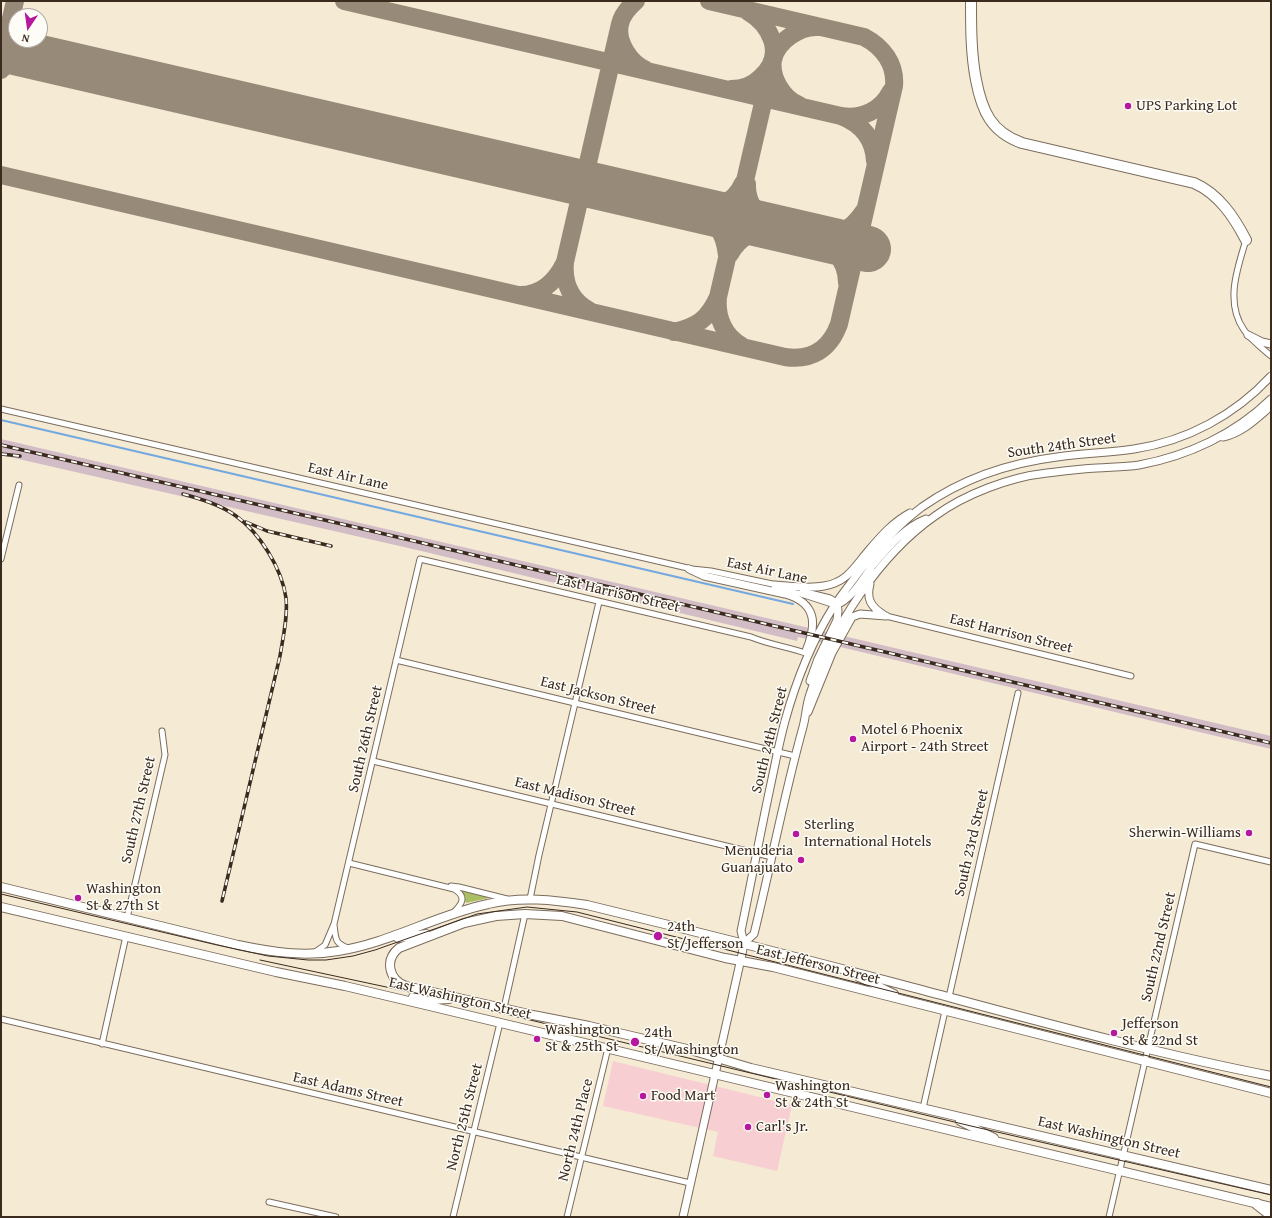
<!DOCTYPE html>
<style>
body{margin:0}
#map{position:relative;width:1272px;height:1218px;overflow:hidden;background:#f5ead3;font-family:"Gentium Book Plus",serif}
canvas{display:block}
.frame{position:absolute;inset:0;border:2px solid #3b2a1e;pointer-events:none}
.north{position:absolute;left:8px;top:8px;width:40px;height:40px;box-sizing:border-box;background:#fdfcf7;border:1px solid #afa8a0;border-radius:50%;rotate:193deg;font-size:11px;font-weight:700;line-height:16px;text-align:center;color:#3b2a1e}
.north::after{content:'';display:block;margin:auto;width:14px;height:18px;background:#b5179e;clip-path:polygon(50% 0,100% 100%,50% 72%,0 100%)}
</style>
<div id="map">
<canvas width="1272" height="1218"></canvas>
<div class="frame"></div>
<div class="north">N</div>
</div>
<script>
const context = document.querySelector('canvas').getContext('2d');
context.lineJoin = 'round';
function fill(path, color) { context.fillStyle = color; context.fill(path, 'evenodd'); }
function stroke(path, color, width, dash) { context.strokeStyle = color; context.lineWidth = width; context.lineCap = dash ? 'butt' : 'round'; context.setLineDash(dash || []); context.stroke(path); }
function label(font, color, halo, rows, align = 'center') {
  context.font = font + ' "Gentium Book Plus",serif'; context.lineWidth = 3; context.setLineDash([]); context.textBaseline = 'middle'; context.strokeStyle = halo; context.fillStyle = color; for (const [text, x, y, turn = 0] of rows) {
    context.save(); context.translate(x, y); context.rotate((+turn || 0) * Math.PI / 180); context.textAlign = isNaN(turn) ? turn : align; if (halo) context.strokeText(text, 0, 0); context.fillText(text, 0, 0); context.restore();
  }
}
const built = new Path2D(`
 M613,1061L792,1105L777,1171L713,1156L718,1132L603,1106Z`);
const industrial = new Path2D(`
 M1,439L1271,736V749L798,637L797,641L417,550L1,455Z`);
const green = new Path2D(`
 M465,891L489,897V898L466,903L463,892Z`);
const stream = new Path2D(`
 M1,420L793,604`);
const taxiway = new Path2D(`
 M344,1L841,116C862,119 881,111 891,91
 M636,1C629,7 622,15 620,24C616,42 630,63 646,70
 M22,40L33,51L47,58
 M1,62L15,1
 M1,70C15,52 32,58 52,60
 M731,89C742,89 753,85 761,77C786,55 771,25 747,11
 M799,105C783,99 770,77 773,60C777,41 800,26 818,27
 M841,116C862,124 874,139 875,161
 M1,175L785,357C812,361 830,349 839,324L894,86C896,64 883,47 864,37L709,1
 M747,184C746,206 761,220 779,229
 M691,208C712,210 733,206 743,183
 M691,208C714,220 724,228 727,255
 M808,235C830,244 847,258 847,283
 M811,236C836,238 850,232 864,211
 M730,254C740,235 759,228 779,229
 M520,295C542,295 556,281 565,262
 M590,311C571,301 563,283 565,262L620,24
 M674,332C698,326 708,319 718,297
 M742,346C724,336 716,317 718,297L773,60`);
const runway = new Path2D(`
 M1,49L868,249`);
const street = new Path2D(`
 M1246,240C1237,269 1225,303 1244,330C1251,340 1262,348 1271,356
 M1,409L692,569
 M1,559L19,485
 M692,569L711,571L777,585
 M779,589L801,594L835,605
 M802,591L830,598L837,602
 M886,616L1131,676
 M396,660L795,756
 M373,761L772,857
 M349,863L454,889C468,897 461,905 453,913
 M451,886L459,887L507,899
 M530,899L539,855L599,602
 M127,918L165,755L162,731
 M334,925C336,938 334,943 348,948
 M315,952L325,945L334,924L420,559L751,637C770,645 790,647 808,654
 M949,997L1018,693
 M504,1008L525,914
 M1,1019L690,1183
 M102,1044L126,936
 M923,1108L945,1011
 M269,1202L336,1217
 M453,1217L500,1023
 M567,1217L608,1048
 M1109,1217L1195,844L1271,862`);
const secondary = new Path2D(`
 M1248,335L1262,342L1271,344
 M1223,437C1242,433 1256,419 1271,406
 M689,569L704,576L785,594C817,603 817,624 806,651
 M870,584C866,599 871,607 884,615
 M775,585C791,586 808,589 824,586C848,582 855,566 869,550C881,536 893,522 910,513
 M835,605C850,602 864,577 873,565C887,548 905,527 926,519
 M810,681L818,659L837,620L838,611L837,602
 M808,712L832,653L852,617L860,614L886,616
 M744,943L754,934C771,865 784,795 803,727C806,716 806,705 810,694C831,629 879,555 935,516C965,494 1010,477 1047,473C1064,471 1080,469 1097,468C1111,467 1125,467 1139,465C1188,456 1235,434 1271,399
 M683,1217L742,954L744,943L741,931C751,883 760,835 770,788C775,765 779,743 785,721C796,681 812,641 834,606C842,594 851,583 859,572C877,548 898,525 922,507C962,479 1009,463 1057,457C1083,453 1109,453 1134,449C1187,441 1235,415 1271,376`);
const primary = new Path2D(`
 M1,887L238,945C271,952 304,957 338,951C390,943 436,915 488,904C521,896 554,900 587,905C694,931 801,958 907,986C1027,1018 1148,1052 1271,1076
 M1,907L276,972L345,986L417,1003L1271,1207
 M398,938L426,934
 M859,977L894,994
 M413,997L431,1000L449,999
 M1271,1093L773,967L725,958L562,916L525,914L496,916L482,919L464,923L399,948C384,960 389,980 406,986L533,1015L589,1026L687,1049L751,1068L1271,1190
 M960,1121L994,1138`);
const highway = new Path2D(`
 M971,1C971,28 971,54 976,80C982,111 991,132 1022,143L1194,183C1219,194 1234,217 1246,240
 M1257,1204L1271,1215`);
const tram = new Path2D(`
 M1,894L217,945L268,956L308,960H326L353,956L375,950L477,914L527,907L577,912L1271,1087
 M260,960L447,1000L971,1126L1271,1195`);
const rail = new Path2D(`
 M1,445L359,528L1271,743
 M1,454L20,456
 M183,494C201,499 221,505 236,516C260,533 282,569 286,598C288,617 283,637 280,656L222,901
 M246,522L267,531L331,546`);
const markers = [
 [1128,106,4,"#b5179e"],
 [853,739,4,"#b5179e"],
 [1249,833,4,"#b5179e"],
 [796,834,4,"#b5179e"],
 [801,860,4,"#b5179e"],
 [78,898,4,"#b5179e"],
 [658,936,5,"#b5179e"],
 [1114,1033,4,"#b5179e"],
 [537,1039,4,"#b5179e"],
 [635,1042,5,"#b5179e"],
 [767,1095,4,"#b5179e"],
 [643,1096,4,"#b5179e"],
 [748,1127,4,"#b5179e"]
];
const poiNames = [
 ["UPS Parking Lot",1136,106],
 ["Motel 6 Phoenix",861,730],
 ["Airport - 24th Street",861,747],
 ["Sterling",804,825],
 ["International Hotels",804,842],
 ["Sherwin-Williams",1241,833,"right"],
 ["Menuderia",793,851,"right"],
 ["Guanajuato",793,868,"right"],
 ["Washington",86,889],
 ["St & 27th St",86,906],
 ["24th",667,927],
 ["St/Jefferson",667,944],
 ["Jefferson",1122,1024],
 ["St & 22nd St",1122,1041],
 ["Washington",545,1030],
 ["St & 25th St",545,1047],
 ["24th",644,1033],
 ["St/Washington",644,1050],
 ["Washington",775,1086],
 ["St & 24th St",775,1103],
 ["Food Mart",651,1096],
 ["Carl's Jr.",756,1127]
];
const streetNames = [
 ["South 24th Street",1062,446,-8],
 ["East Air Lane",348,477,13],
 ["East Air Lane",767,571,12],
 ["East Harrison Street",618,594,13],
 ["East Harrison Street",1011,634,14],
 ["East Jackson Street",598,696,14],
 ["South 26th Street",366,739,-77],
 ["South 24th Street",770,740,-76],
 ["East Madison Street",575,797,14],
 ["South 27th Street",139,810,-77],
 ["South 23rd Street",972,843,-77],
 ["South 22nd Street",1159,947,-77],
 ["East Jefferson Street",818,965,14],
 ["East Washington Street",460,999,13],
 ["East Adams Street",348,1090,13],
 ["North 25th Street",465,1117,-76],
 ["North 24th Place",576,1130,-76],
 ["East Washington Street",1109,1138,13]
];
fill(built, '#f7cfd3');
fill(industrial, '#d2bdc7');
fill(green, '#aabf64');
stroke(stream, '#73a8e0', 2);
stroke(taxiway, '#988a78', 18);
stroke(runway, '#988a78', 46);
stroke(street, '#7c6d5d', 7);
stroke(secondary, '#7c6d5d', 9);
stroke(primary, '#7c6d5d', 10);
stroke(highway, '#7c6d5d', 12);
stroke(street, '#fff', 5);
stroke(secondary, '#fff', 7);
stroke(primary, '#fff', 8);
stroke(highway, '#fff', 10);
stroke(tram, '#3b2a1e', 1);
stroke(rail, '#3b2a1e', 3.5);
stroke(rail, '#fdfcf7', 2, [6]);
for (const [x, y, r, color] of markers) { const dot = new Path2D(); dot.arc(x, y, r, 0, 2 * Math.PI); context.fillStyle = color; context.fill(dot); stroke(dot, '#fdfcf7', 1.5); }
label('15px', '#3b2a1e', '#fdfcf7', poiNames, 'left');
label('15px', '#3b2a1e', '#fdfcf7', streetNames);
</script>
